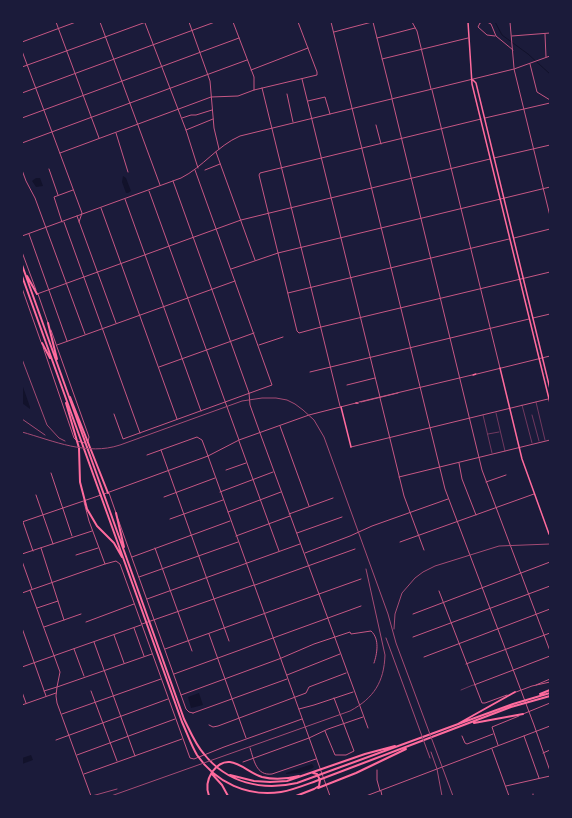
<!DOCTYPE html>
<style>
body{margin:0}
#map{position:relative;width:572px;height:818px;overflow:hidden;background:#1b1b3a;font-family:Montserrat,sans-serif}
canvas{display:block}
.frame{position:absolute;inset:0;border:23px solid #1b1b3a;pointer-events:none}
</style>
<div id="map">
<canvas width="572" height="818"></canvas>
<div class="frame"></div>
</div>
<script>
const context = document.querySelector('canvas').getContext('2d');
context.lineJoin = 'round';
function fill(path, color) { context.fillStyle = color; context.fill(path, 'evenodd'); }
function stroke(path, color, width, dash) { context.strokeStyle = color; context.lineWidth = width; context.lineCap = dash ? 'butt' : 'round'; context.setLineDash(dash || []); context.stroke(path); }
const water = new Path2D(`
 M123,176L126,178L131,191L128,193H126L122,182Z
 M36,178H40L43,186L36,187L32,181Z
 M22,384L30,407V409L22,403Z
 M199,693L203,705L191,708L188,697Z
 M31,755L33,760L22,764V758Z
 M312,764L314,767L311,769L299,773L286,774V773Z`);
const stream = new Path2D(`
 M495,22L502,35L528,54L550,74`);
const service = new Path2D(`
 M536,402L545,440
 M522,405L532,443
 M496,413L505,451
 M483,415L492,453
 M532,415L539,441
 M488,434L499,432
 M461,690L473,685`);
const minor = new Path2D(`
 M56,22L99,138
 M189,22L210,81L214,128L219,149
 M233,22L254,77V90
 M483,22L480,23L478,27L487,35L495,36
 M487,22L491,24L496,36L513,50
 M145,23L186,130L198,168
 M334,32L372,22
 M545,34L546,57
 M512,36L550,33
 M377,38L415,28
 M22,42L76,22
 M22,51L82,213L79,222
 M382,59L468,38
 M530,64L537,92L550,100
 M22,67L105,37
 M514,69L550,216
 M251,70L308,48
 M302,79L380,397
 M262,88L340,406
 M432,90L500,368
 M22,93L215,22
 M287,94L293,122
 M392,99L482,470L550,651
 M308,101L325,97L330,114
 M130,103L247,60
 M22,118L239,38
 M182,118L191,115H196L212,110
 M485,118L550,103
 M481,119L260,173L259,175L297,331L299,333L321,327L550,272
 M376,125L381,144
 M186,130L213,119
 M116,133L128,172
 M216,152L255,260
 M60,153L211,97L238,96L254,90L317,75V72L298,22
 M494,158L550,145
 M49,169L58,195
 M22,170L26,181L35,198L85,334
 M205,170L220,164
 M173,181L249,393L250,405L260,433L368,728
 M125,199L201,411
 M101,208L177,419
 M77,216L116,323
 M62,222L54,197L73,190
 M64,222L140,433
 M29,234L67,341
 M514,238L550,229
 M231,269L278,253L550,187
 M288,293L509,239
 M37,294L241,220L490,159
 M533,318L550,314
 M57,345L235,281
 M259,345L283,337
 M159,367L254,333
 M310,372L529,319
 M347,385L375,378
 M380,398L404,496L424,550
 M114,414L123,439L272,385L195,170
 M280,426L309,506
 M239,441L279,551
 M351,447L548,399
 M161,450L229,641
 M147,455L197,437L202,440L208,456
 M459,463L462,479L476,515
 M226,470L246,463
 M51,473L72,536
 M399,477L550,440
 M486,482L506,475
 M220,492L273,472
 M36,495L53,544
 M164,497L215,478
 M228,512L281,492
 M289,514L333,498
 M22,519L33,551
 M170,519L223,500
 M297,533L342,517
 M236,536L290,516
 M400,542L534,494
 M41,548L64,620
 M155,548L192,651
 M305,553L350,536L372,526L448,499
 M22,554L92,531
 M76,555L98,548
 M132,557L230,521
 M22,561L32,589
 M139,577L238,542
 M255,585L355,549
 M30,590L60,672L57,687L44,691
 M439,591L482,703H485L507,695
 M22,593L105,564
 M147,599L300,544
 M37,608L58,601
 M413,614L550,562
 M86,622L134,604
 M44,627L81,614
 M22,628L46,696
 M134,628L144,656
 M209,634L246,738
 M114,635L124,663
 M413,637L550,586
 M94,642L135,756
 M74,649L84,676
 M165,649L361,579
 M424,657L550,609
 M466,664L550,633
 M22,667L141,625
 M174,674L361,606
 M287,675L340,654
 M474,685L550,656
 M536,685L550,679
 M91,691L117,761
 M22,692L26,703
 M181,695L279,659L314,644L350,632L351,634L371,631C380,639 377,654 374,663
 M22,705L56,693
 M299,709L314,705L353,692
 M193,713L287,679
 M62,714L161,679
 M209,725L213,727L218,726L306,693L309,687L346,673
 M325,731L335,755H346L354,751L334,698
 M462,736L465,743L467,744L493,734
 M524,736L539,778
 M56,740L168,699
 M498,745L492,727L519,716
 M250,748C254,760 256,776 272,774L316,759
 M492,749L509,796
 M543,753L550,750
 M77,755L175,719
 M243,762L309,738L328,729L363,717
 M377,770V780L380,791
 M84,774L182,739
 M506,786L550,776
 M533,794V796
 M91,796L57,703L56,696L57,687L152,654`);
const tertiary = new Path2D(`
 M100,22L160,185
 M331,22L445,489L534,725L550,771
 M373,22L392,98
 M412,22L417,31L431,89
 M510,22L514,68
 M105,37L146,22
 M22,143L130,103
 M149,191L239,440
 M22,236L181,178C203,167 217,146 240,136L514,69L550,56
 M22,252L36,290
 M22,288L41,342
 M38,294L48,323
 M51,330L89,437L88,442
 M43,347L74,438L77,441L85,443
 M477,374L550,356
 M359,402L472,375
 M361,402L398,393
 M208,456L330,796
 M109,493L116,513
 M104,494L208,456L239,440L309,415L356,403
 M84,502L89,521L105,564L116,561L120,564L190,758L194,759L224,747L302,719
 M118,519L186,709L189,712L193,713
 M22,522L101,495
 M142,624L254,585
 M516,692L532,686L550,682
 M523,714L550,703
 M381,791L382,796
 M366,796L550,726`);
const secondary = new Path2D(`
 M500,368L522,459L549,534
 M473,375L476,374
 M356,403H358
 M341,407L351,447`);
const primary = new Path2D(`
 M468,22L472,84L550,403
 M473,80L476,83L550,389`);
const motorway = new Path2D(`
 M22,265L184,719C190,731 195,744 204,754C227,783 262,791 297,783L513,704L550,693
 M22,276L182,722C187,733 191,745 197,755C216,783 248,797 281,792C293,790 305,785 316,781L511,707L550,696
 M27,276L37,294
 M48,323L57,359
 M42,343L50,358
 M70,397L108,493
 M66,403L79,448L80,482L87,509L97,526L114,543L122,557
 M116,513L124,547
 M540,694L550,690
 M474,723L523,714
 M456,725L515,692
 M313,773L317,774L320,780L319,786L314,789
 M212,774L222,785L228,796
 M230,775L254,781L270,782L287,781L365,754L395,746
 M318,788L356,773L406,749
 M209,796C206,788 207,780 212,772C229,749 245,772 262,777C274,780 287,779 299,776
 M296,796L314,789`);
const rail = new Path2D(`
 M22,359L47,425L59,438L65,441
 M22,419L45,435
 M22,432C54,441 87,456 120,445L242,401L262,398H276L287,400L295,404L303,410L314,420L324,437L388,614L396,643L453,796
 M394,629L395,614L402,593L415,578L423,572L435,566L499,546L550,544
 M386,638L430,758
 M431,752L437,769L442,796
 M92,796L117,789
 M111,796L350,711C374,698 384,682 385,655L366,569`);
fill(water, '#12122b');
stroke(stream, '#12122b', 1);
stroke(service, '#c65784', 0.5);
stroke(minor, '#c65784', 1);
stroke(tertiary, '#c65784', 1);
stroke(secondary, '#ff6b9d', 1.5);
stroke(primary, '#ff6b9d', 1.5);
stroke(motorway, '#ff6b9d', 2);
stroke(rail, '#a44b75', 1);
</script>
